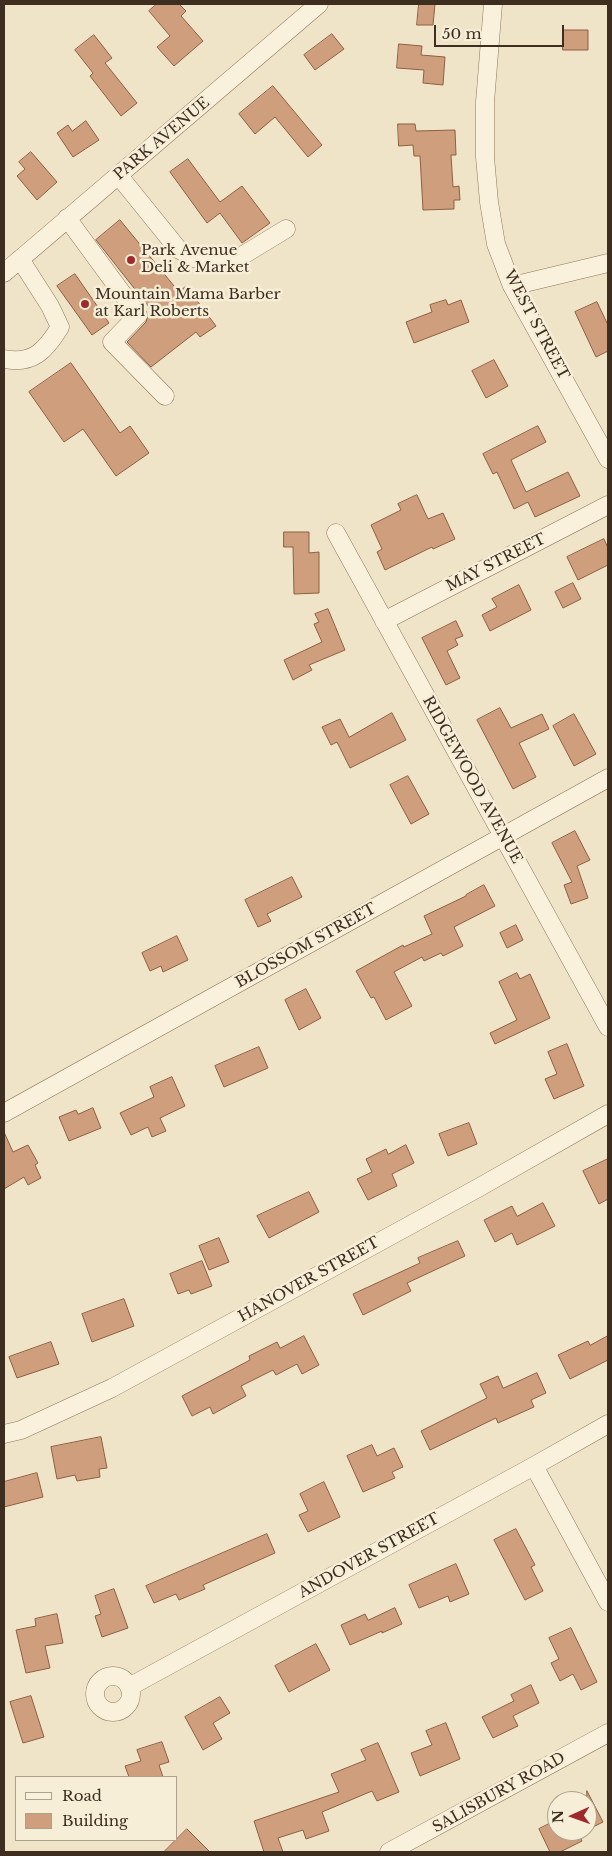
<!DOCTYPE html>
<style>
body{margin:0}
#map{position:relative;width:612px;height:1856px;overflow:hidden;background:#f0e4c8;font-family:"Libre Baskerville",serif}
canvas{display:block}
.frame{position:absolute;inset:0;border:5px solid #3d2e20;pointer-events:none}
.legend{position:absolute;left:15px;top:1776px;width:162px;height:65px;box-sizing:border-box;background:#f7eed8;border:1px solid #ada18e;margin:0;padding:6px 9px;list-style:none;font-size:15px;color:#3d2e20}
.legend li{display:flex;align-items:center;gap:10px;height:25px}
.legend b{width:25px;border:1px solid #ada18e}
.north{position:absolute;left:547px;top:1791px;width:50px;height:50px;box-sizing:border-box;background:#f7eed8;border:1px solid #ada18e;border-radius:50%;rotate:268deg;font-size:14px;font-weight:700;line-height:20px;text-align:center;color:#3d2e20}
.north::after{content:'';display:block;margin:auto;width:18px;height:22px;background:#9e2a2b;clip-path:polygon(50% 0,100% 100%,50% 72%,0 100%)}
.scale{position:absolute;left:434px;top:25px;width:130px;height:22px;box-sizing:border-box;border:2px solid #3d2e20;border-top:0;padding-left:6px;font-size:15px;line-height:18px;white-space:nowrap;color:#3d2e20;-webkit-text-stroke:4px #f7eed8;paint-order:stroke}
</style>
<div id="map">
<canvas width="612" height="1856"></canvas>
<div class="frame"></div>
<ul class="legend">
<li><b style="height:6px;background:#faf1dc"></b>Road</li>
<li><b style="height:14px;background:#cf9f7d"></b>Building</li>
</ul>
<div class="north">N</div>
<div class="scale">50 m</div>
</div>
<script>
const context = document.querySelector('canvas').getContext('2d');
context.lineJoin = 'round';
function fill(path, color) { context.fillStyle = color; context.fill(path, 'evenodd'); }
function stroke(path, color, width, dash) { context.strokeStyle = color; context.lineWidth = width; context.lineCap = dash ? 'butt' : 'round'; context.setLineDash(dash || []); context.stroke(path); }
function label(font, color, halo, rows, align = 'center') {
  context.font = font + ' "Libre Baskerville",serif'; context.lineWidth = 5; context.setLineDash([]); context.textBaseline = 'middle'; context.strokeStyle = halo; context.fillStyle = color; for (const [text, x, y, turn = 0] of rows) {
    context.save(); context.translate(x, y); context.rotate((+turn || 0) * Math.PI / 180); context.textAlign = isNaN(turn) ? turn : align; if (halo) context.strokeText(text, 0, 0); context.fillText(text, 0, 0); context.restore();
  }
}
const building = new Path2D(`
 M157,4H179L186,11L181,16L203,41L174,66L157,47L170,36L149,11Z
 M419,4H435L433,25H417Z
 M563,30H588V50H563Z
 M332,34L344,49L315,70L304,55Z
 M94,35L112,58L105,63L137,103L121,116L90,76L93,73L75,50Z
 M399,44L422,46L421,55L445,57L443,85L423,83L424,70L397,68Z
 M273,86L322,145L308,157L275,117L255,134L239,114Z
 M86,121L99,140L73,157L57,133L68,125L72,131Z
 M398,124H415L416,131L455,130L456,155H451L453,187L459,186L460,200H454V209L423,210L420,156H414L413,145L399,146Z
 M31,152L57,182L37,200L17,176L25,169L19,162Z
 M188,159L220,202L242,186L270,223L242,243L220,213L207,223L170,172Z
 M120,220L179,292L186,286L216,326L200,337L196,332L151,367L127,342L146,322L148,315L153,312L96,240Z
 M75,274L109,323L92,335L57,286Z
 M446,300L448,305L461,300L469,322L414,343L406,322L432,312L430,305Z
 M597,302L608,325V351L596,357L575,312Z
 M494,360L508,386L486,398L472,371Z
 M71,363L120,433L130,426L149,453L116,476L83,429L64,442L29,392Z
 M538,426L546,442L511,460L526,492L568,472L580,496L535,517L528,502L514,509L497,472L493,474L483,454Z
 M417,495L428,519L443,513L455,539L433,549L432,547L385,570L377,552L382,549L371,525L401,510L398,504Z
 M284,532H309V553L319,552V593L294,594L293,547H284Z
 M604,539L608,548V565L578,580L567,557Z
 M573,583L581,599L563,608L555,592Z
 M519,585L531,610L490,631L482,615L497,607L492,599Z
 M328,609L345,650L309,665L312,670L293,680L284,660L322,642L314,624L319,622L315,614Z
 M456,621L463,636L455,639L458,645L447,651L460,678L446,685L422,638Z
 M500,708L511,728L542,714L549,729L519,743L536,777L513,789L477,720Z
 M392,713L406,740L350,768L337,742L331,745L322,727L340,719L349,737Z
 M574,714L596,754L574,766L553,726Z
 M408,776L429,814L411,824L390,785Z
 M575,831L590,860L577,866L588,898L571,904L564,885L572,882L552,843Z
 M292,877L302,897L267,914L271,921L258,927L245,900Z
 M484,885L495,906L454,927L463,946L443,956L441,953L424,961L422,957L394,972L412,1006L386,1020L374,997L371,998L356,971L403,945L404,947L432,934L424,916L466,896V895Z
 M516,925L523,940L507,948L500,933Z
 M177,936L188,960L163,972L161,966L150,971L142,953Z
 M517,973L520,979L530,974L550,1018L495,1044L490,1033L517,1020L499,982Z
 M306,989L321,1018L299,1030L285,1000Z
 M567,1044L584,1086L554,1099L545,1079L557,1074L548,1052Z
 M259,1047L268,1068L224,1087L215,1066Z
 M172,1077L185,1106L160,1118L166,1131L152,1137L148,1127L131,1135L120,1113L154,1097L150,1087Z
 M93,1108L101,1128L69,1141L59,1117L76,1110L78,1114Z
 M469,1123L477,1144L448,1156L439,1134Z
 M4,1132L13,1152L28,1145L38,1163L35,1165L41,1178L28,1185L24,1177L4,1189Z
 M406,1145L414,1163L392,1174L397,1186L368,1200L357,1179L372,1172L366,1159L386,1149L388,1154Z
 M608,1159V1199L599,1204L583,1171Z
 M309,1192L319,1212L269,1238L257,1216Z
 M543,1203L555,1226L517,1245L512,1233L495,1242L484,1220L512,1206L517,1216Z
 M219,1238L229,1262L209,1270L199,1246Z
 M458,1241L465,1256L407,1283L411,1291L363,1315L353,1294L420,1263L418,1258Z
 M202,1261L212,1286L191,1294L189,1290L178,1294L170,1274Z
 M124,1299L134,1326L92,1342L82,1314Z
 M304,1336L319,1365L302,1374L297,1364L276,1375L273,1370L241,1386L246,1396L213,1414L210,1407L192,1416L182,1396L250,1360L249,1356L277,1342L280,1348Z
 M608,1336V1360L570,1379L558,1355L588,1341L590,1345Z
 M51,1342L59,1364L17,1378L9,1357Z
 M537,1373L546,1393L531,1400L534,1407L498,1423L496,1418L430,1450L421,1431L487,1398L480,1384L498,1376L503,1388Z
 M101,1437L107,1468L99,1469L100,1477L77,1481L75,1475L57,1479L51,1447Z
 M372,1445L377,1456L394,1448L403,1467L392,1472L395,1478L363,1492L347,1456Z
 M37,1473L43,1497L4,1507V1482Z
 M324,1482L340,1517L308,1532L299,1515L308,1511L300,1494Z
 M516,1529L535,1565L531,1567L543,1591L525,1600L494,1540Z
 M267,1534L275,1553L203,1585L205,1589L179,1600L176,1594L154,1603L146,1586Z
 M456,1564L469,1594L450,1602L448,1596L419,1608L409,1585Z
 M114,1589L128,1628L102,1637L95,1616L101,1614L95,1596Z
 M395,1608L402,1624L382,1633V1631L350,1645L341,1625L365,1614L368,1620Z
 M57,1614L63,1643L45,1646L50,1668L26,1673L16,1630L36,1626L35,1619Z
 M571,1628L597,1682L581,1690L573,1674L560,1681L551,1663L559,1659L549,1638Z
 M316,1644L330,1670L289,1692L275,1666Z
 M531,1685L539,1703L513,1716L518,1726L493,1738L482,1717L514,1701L511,1695Z
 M31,1696L44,1737L23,1743L10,1702Z
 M220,1697L230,1713L213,1723L222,1739L203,1750L185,1717Z
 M446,1723L460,1759L420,1776L411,1753L432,1745L426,1731Z
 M162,1742L169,1762L159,1765L163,1777H129L125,1766L141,1761L137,1750Z
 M378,1743L399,1792L377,1801L372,1791L322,1812L329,1831L306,1839L303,1830L278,1838L283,1852H264L254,1821L339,1792L331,1774L366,1760L361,1750Z
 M587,1791L603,1822L587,1830Z
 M557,1820V1831H577L582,1841L560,1852H550L539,1829Z
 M187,1829L210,1852H164Z`);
const minor = new Path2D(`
 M493,4L485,102V157L489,202L496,244L512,286L608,459
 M119,176L178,249L194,258L217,261L240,257L286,229
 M67,218L138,315L112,342L165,396
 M4,273L319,4
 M512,286L608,263
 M4,359C33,365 46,350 60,327L50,306L20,259
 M336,533L608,1027
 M384,621L608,505
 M4,1113L608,778
 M4,1434L21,1430L112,1388L478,1188L608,1114
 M534,1466L608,1602
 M95 1694a18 18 0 1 1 36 0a18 18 0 1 1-36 0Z
 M129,1687L534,1466L608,1424
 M389,1852L608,1733`);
const markers = [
 [131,260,5,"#9e2a2b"],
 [85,304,5,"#9e2a2b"]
];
const streetNames = [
 ["PARK AVENUE",162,139,-40],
 ["WEST STREET",536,325,62],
 ["MAY STREET",496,563,-27],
 ["RIDGEWOOD AVENUE",472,780,61],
 ["BLOSSOM STREET",306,946,-29],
 ["HANOVER STREET",309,1280,-29],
 ["ANDOVER STREET",369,1556,-29],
 ["SALISBURY ROAD",499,1793,-29]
];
const poiNames = [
 ["Park Avenue",141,251],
 ["Deli & Market",141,268],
 ["Mountain Mama Barber",95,295],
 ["at Karl Roberts",95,312]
];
fill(building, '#cf9f7d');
stroke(building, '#8d5f41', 1);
stroke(minor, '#8d765c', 19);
stroke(minor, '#faf1dc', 18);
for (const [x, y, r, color] of markers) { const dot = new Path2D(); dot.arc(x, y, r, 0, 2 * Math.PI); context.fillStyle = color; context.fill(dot); stroke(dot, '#f7eed8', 2); }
label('15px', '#3d2e20', '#f7eed8', streetNames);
label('15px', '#3d2e20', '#f7eed8', poiNames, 'left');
</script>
